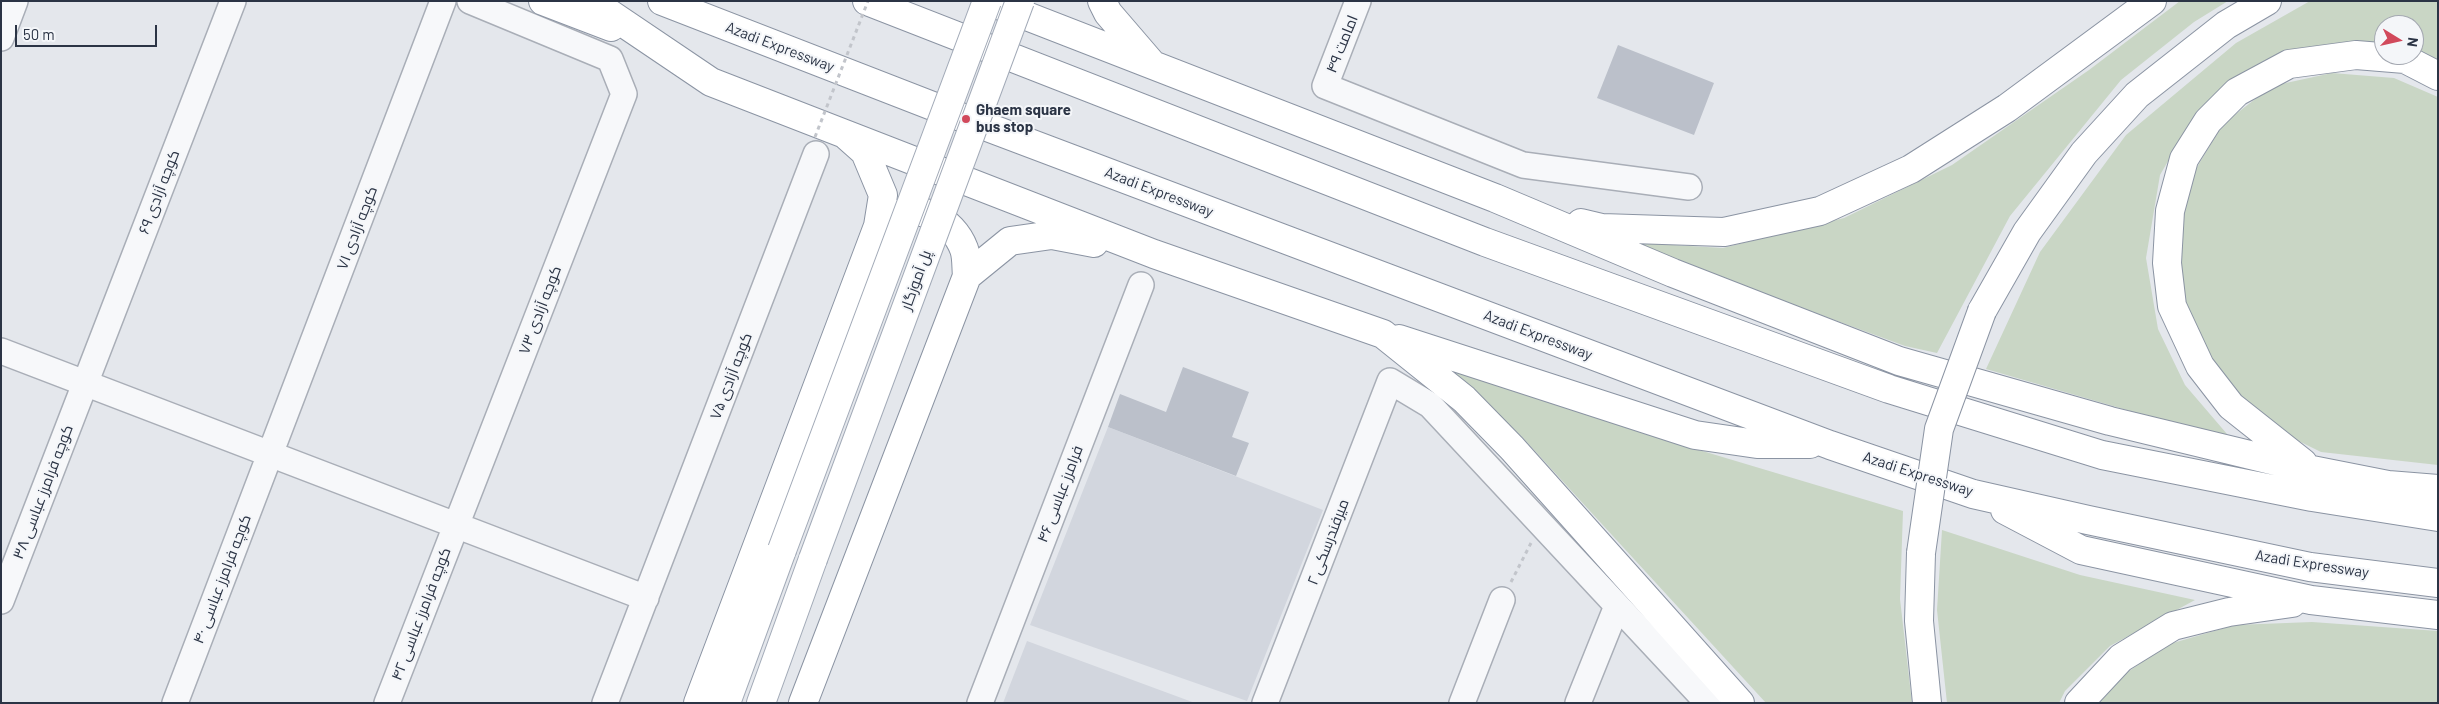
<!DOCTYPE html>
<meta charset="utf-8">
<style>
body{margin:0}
#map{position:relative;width:2439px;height:704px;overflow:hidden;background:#e4e7ec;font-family:Barlow,sans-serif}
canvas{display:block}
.frame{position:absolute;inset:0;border:2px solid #2b3445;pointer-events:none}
.north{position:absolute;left:2374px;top:15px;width:50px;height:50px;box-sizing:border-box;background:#f4f6f9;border:1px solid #a4a8b1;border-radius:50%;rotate:99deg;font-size:14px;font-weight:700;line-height:20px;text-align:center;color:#2b3445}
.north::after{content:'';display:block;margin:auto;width:18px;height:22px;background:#d1495b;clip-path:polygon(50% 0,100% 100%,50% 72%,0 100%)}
.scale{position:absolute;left:15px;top:25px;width:142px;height:22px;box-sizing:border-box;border:2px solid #2b3445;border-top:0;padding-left:6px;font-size:15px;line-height:18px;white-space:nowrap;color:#2b3445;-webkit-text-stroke:4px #f4f6f9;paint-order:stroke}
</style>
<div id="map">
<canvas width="2439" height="704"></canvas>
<div class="frame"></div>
<div class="north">N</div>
<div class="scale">50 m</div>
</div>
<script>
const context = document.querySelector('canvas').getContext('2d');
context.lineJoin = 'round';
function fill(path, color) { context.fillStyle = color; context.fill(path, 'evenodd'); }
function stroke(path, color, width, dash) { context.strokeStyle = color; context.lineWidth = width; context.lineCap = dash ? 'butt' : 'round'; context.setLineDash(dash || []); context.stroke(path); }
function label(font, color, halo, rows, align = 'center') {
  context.font = font + ' Barlow,Cairo,sans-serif'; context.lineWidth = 4; context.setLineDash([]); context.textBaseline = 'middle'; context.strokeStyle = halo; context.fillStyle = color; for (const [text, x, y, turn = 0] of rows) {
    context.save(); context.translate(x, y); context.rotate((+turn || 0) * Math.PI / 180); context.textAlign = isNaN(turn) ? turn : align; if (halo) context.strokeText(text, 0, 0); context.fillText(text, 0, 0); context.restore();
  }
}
const built = new Path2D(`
 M1108,427L1323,510L1247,701L1030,625Z
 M1027,641L1195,703H1003Z`);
const green = new Path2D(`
 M2180,1H2228L2194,22L2121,80L2010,216L1937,353L1905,346L1623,242L1723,248L1844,218L1952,165L2089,70Z
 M2310,1H2438V67L2414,55V25H2384V50L2261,64L2197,111L2160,175L2146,258L2158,329L2185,385L2233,441L1986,369L2040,252L2126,135L2236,43Z
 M2332,73L2394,78L2438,97V465L2321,452L2262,423L2216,378L2187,317L2176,247L2191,177L2223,124L2272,86Z
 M1445,363L1659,438L1903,511L1900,599L1912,703H1766L1523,438Z
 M1942,530L2080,575L2195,600L2110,646L2065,691L2059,703H1947L1937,610Z
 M2312,622L2438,631V703H2098L2125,674L2166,645L2235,625Z`);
const building = new Path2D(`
 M1618,45L1714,83L1694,135L1597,98Z
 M1183,367L1249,392L1232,437L1249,443L1236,476L1108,427L1120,394L1166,412Z`);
const path = new Path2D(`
 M1511,582L1531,543`);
const minor = new Path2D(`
 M1358,1L1325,86L1523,165L1689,187
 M1,38L15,1
 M1,351L646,598
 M1,601L233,1
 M175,703L443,1
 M387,703L624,94L610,59L470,1
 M605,703L816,154
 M980,703L1141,285
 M1265,703L1390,381L1430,405L1708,703
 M1462,703L1502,600
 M1578,703L1617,606`);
const major = new Path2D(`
 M726,703L782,550
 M761,703L813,559`);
const highway = new Path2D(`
 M543,1L611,27
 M591,1L711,82L1154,254L1383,334L1464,399L1512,448L1740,703
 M662,1L966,119L1830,445L1973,494L2088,520L2310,567L2438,583
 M867,1L1485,242L1889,389L2102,455L2312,497L2438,517
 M988,1L1495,198L1673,273L1899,361L2110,421L2312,470L2388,485L2438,489
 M1102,1L1108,13L1151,63
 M1581,223L1602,228L1724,232L1820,211L1911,169L2007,108L2152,1
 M967,276L1010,241L1052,235L1094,243
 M1982,311L2027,232L2084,153L2137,95L2226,25L2267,1
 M1399,339L1695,435L1757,444H1810
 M2303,463L2231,406L2200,366L2172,306L2167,263L2170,211L2184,159L2208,121L2237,92L2289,64L2356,55L2405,59L2438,76
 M2005,510L2081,550L2311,600L2438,615
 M1921,553L1919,621L1927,703
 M698,703L878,226L883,195L865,152L847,136
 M803,703L967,276C966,268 967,257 964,249C953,219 916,199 887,220
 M2079,703L2121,658L2173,626L2229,612L2292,603`);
const pathBridge = new Path2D(`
 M815,137L868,1`);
const majorBridge = new Path2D(`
 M782,550L987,1
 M813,559L1020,1`);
const highwayBridge = new Path2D(`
 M1921,553L1939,429L1982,311`);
const markers = [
 [966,119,5,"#d1495b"]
];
const streetNames = [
 ["امامت ۴۹",1342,44,-68],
 ["Azadi Expressway",780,47,21],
 ["کوچه آزادی ۶۹",159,192,-69],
 ["Azadi Expressway",1159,192,21],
 ["کوچه آزادی ۷۱",357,228,-69],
 ["پل آموزگار",916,280,-70],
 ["کوچه آزادی ۷۳",540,310,-69],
 ["Azadi Expressway",1538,335,21],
 ["کوچه آزادی ۷۵",731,376,-69],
 ["Azadi Expressway",1918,474,18],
 ["کوچه فرامرز عباسی ۳۸",43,492,-69],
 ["فرامرز عباسی ۴۶",1060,494,-69],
 ["میرفندرسکی ۲",1328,542,-69],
 ["Azadi Expressway",2312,564,9],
 ["کوچه فرامرز عباسی ۴۰",222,579,-69],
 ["کوچه فرامرز عباسی ۴۲",421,614,-69]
];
const poiNames = [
 ["Ghaem square",976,110],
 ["bus stop",976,127]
];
fill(built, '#d2d6de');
fill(green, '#c9d6c5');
fill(building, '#bbc0ca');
stroke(minor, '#a9aeb7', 28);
stroke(major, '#a3abb8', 30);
stroke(highway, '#8b94a3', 30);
stroke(path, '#c2c5cb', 3, [4, 4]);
stroke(minor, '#f7f8fa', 25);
stroke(major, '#fff', 28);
stroke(highway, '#fff', 28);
stroke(majorBridge, '#a3abb8', 30, []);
stroke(highwayBridge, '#8b94a3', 30, []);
stroke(pathBridge, '#c2c5cb', 3, [4, 4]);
stroke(majorBridge, '#fff', 28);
stroke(highwayBridge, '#fff', 28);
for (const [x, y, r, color] of markers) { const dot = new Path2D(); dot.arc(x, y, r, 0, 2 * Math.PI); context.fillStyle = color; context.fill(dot); stroke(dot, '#f4f6f9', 2); }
label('15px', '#2b3445', '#f4f6f9', streetNames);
label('bold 15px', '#2b3445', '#f4f6f9', poiNames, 'left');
</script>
